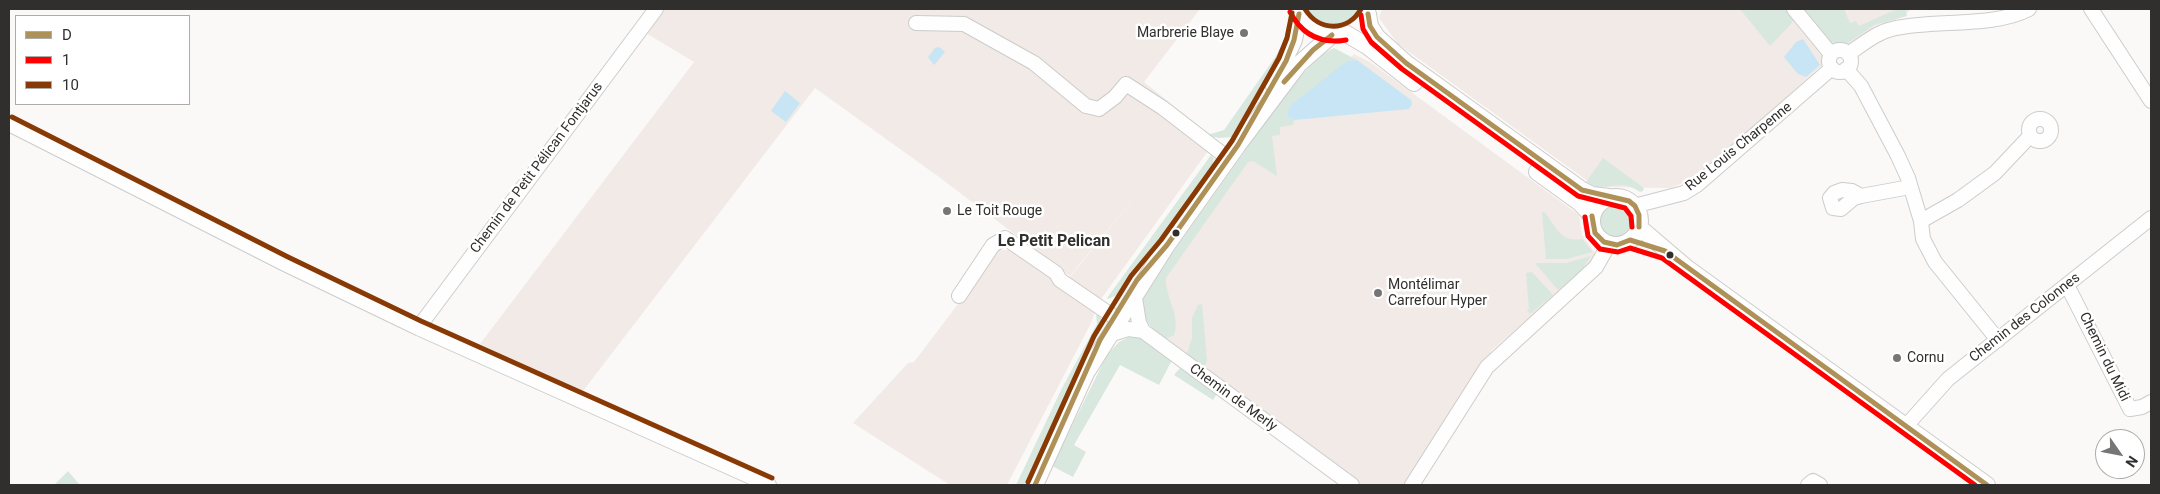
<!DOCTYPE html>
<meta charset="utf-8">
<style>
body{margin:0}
#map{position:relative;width:2160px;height:494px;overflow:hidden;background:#fbf9f8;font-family:Roboto,sans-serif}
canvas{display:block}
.frame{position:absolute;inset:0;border:10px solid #302f2e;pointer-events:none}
.legend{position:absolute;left:15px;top:15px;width:175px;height:90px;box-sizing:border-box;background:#fff;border:1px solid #acacab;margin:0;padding:6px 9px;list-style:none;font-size:15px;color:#302f2e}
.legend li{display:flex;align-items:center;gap:10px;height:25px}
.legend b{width:25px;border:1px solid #acacab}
.north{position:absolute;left:2095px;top:429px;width:50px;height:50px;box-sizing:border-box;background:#fff;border:1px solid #acacab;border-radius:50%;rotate:123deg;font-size:14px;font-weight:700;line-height:20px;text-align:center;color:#302f2e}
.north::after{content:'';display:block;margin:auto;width:18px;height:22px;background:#777675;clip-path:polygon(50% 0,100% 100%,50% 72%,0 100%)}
</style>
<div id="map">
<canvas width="2160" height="494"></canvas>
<div class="frame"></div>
<ul class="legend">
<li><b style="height:6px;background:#ae9156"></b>D</li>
<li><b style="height:6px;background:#f00"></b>1</li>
<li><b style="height:6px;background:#883904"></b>10</li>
</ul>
<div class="north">N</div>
</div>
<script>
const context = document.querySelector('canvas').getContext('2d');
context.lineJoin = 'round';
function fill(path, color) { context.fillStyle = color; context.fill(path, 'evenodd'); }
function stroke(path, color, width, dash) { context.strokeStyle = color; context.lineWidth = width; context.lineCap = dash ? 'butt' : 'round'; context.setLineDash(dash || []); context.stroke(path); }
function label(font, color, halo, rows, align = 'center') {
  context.font = font + ' Roboto,sans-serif'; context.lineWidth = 5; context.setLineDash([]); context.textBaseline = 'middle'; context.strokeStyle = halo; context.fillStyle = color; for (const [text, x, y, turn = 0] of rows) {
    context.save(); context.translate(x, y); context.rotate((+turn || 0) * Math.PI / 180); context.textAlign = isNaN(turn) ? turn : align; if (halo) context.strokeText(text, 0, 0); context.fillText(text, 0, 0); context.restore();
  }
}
const built = new Path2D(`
 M664,9H1200L1144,82L1195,123L1187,134L1208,151L1101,299L1090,325L1007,485H950L853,423L908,363L914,362L999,250H1014L1070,277L1169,155L1070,276L939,177L815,88L580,395L480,344L694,62L646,33Z
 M1382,9H1911L1903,17L1874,27L1819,68L1696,178L1670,188L1596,187L1398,44L1379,18Z
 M1354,54L1370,62L1579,215L1582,235L1595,253L1587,268L1492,350L1406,485H1360L1155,332L1148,303L1282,113L1321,88Z`);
const green = new Path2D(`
 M1307,9H1363C1349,32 1320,33 1307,9Z
 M1740,9H1788L1795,17L1791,24L1770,46Z
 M1804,9H1844L1850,23L1856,21L1859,26L1897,9H1905L1907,16L1874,25L1845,45L1830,42Z
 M1287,25L1290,26L1286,48L1234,137L1218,138L1207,135L1224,130L1283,46Z
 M1334,48L1357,60L1347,61L1287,116L1294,120L1293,125L1280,127V135L1272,136L1277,176L1253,161L1248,162L1166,278C1165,298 1181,315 1174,335L1165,339C1146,325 1142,318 1143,294L1289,89L1320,55Z
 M1211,155L1214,159L1211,169L1122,293L1108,299L1107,298Z
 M1603,158L1644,188L1643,191L1640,192C1618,176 1605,195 1586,182Z
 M1598 220a17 17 0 1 1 34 0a17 17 0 1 1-34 0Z
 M1545,212C1555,227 1562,243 1582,239L1593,252L1566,259H1546L1542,213Z
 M1591,256L1581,271L1558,290L1535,263H1566Z
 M1532,272L1553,295L1530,314L1527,310L1529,309L1526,273Z
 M1202,304L1207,360L1204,368L1187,354L1192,338V318L1198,305Z
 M1096,315H1099L1102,320L1101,329L1044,440L1024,485H1016L1062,388L1097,324Z
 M1131,336H1138L1172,360L1159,385L1120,365L1074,445L1086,452L1073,477L1052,466L1107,355L1119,342Z
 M1180,368L1218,392L1213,400L1174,375Z
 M68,471L80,485H54Z`);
const water = new Path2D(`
 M1803,39L1820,65L1806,77L1798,74L1784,57L1796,42Z
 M939,47L945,52L934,65L928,57L935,48Z
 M1357,60L1411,100L1412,104L1409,109L1294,120L1287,116L1290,106L1347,61Z
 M785,91L800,103L786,122L771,111Z`);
const minor = new Path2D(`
 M1794,9L1831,54
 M2091,9L2151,101
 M916,23L964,24L1034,63L1086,106L1099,109L1115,97L1126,84L1163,108L1229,159
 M1829 61a11 11 0 1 1 22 0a11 11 0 1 1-22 0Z
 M1848,54C1862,45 1875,33 1892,29C1933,19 1993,28 2029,9
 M1846,69L1861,86L1898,156L1908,178L1921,221L1923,239L1935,262L1998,340
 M2029 130a11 11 0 1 1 22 0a11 11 0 1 1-22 0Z
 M9,124L285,264L418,328L769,485
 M1861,196L1854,198L1841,209L1833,208L1830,198L1834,193L1842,190L1852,191L1861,196L1910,187
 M1634,206L1684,193L1697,185L1832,68
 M1921,221L1958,200L1995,173L2030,136
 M2067,285L2130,409L2142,407L2151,402
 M959,296L993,245L1005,238L1056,273L1060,280L1114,317
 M1135,298L1139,323L1143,331L1352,485
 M418,328L656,9
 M1112,334L1128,329L1143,331
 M1906,426L1948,379L2151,218
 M1412,485L1487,367L1596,267L1609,244
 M1808,485L1813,481L1820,485`);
const major = new Path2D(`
 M1297,9C1304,26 1320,36 1339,35
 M1368,14L1370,26L1377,37L1406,63L1582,190L1592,195L1609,197
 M1345,33L1367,46L1414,83
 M1273,84L1294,40L1299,14
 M1537,172L1580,203L1592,216
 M1592 221a24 24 0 1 1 48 0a24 24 0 1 1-48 0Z
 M1639,227L1687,268L1987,485
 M1088,370L1167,245L1238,145L1299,64L1332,35
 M1035,485L1092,360`);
const bus1 = new Path2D(`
 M1368,14L1370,26L1377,37L1406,63L1582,190L1629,201L1635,206L1639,215V227
 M1284,82L1313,50L1332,35
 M1592,216L1595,233L1604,242L1617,245L1630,240L1665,251L1987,485
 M1035,485L1100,340L1137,280L1167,245L1238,145L1286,61L1294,40L1299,14`);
const bus2 = new Path2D(`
 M1290,12C1302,35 1321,44 1346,40
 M1361,15L1363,29L1371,42L1402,69L1578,196L1625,208L1631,216L1632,227
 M1585,217L1588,236L1600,249L1618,252L1630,248L1662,258L1975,485`);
const bus3 = new Path2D(`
 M1305,9C1319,32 1348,32 1361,9
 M12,117L288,257L421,321L772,478
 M1028,482L1094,336L1131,276L1161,240L1232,141L1279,58L1287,38L1292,13`);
const markers = [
 [1244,33,5,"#777675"],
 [947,211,5,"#777675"],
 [1176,233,4.5,"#302f2e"],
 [1670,255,4.5,"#302f2e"],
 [1378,293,5,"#777675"],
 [1897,358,5,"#777675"]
];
const poiNames = [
 ["Marbrerie Blaye",1234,33,"right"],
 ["Le Toit Rouge",957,211],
 ["Montélimar",1388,285],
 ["Carrefour Hyper",1388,301],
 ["Cornu",1907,358]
];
const streetNames = [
 ["Rue Louis Charpenne",1739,147,-39],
 ["Chemin de Petit Pélican Fontjarus",537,168,-53],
 ["Chemin des Colonnes",2025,318,-38],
 ["Chemin du Midi",2104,357,64],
 ["Chemin de Merly",1233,398,36]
];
const quarterNames = [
 ["Le Petit Pelican",1054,242]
];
fill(built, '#f1eae6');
fill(green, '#d8e8df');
fill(water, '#c7e5f5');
stroke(minor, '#cdcccb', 16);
stroke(major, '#cdcccb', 18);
stroke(minor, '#fefefe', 14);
stroke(major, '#fefefe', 16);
stroke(bus1, '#ae9156', 5);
stroke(bus2, '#f00', 5);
stroke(bus3, '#883904', 5);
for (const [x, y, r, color] of markers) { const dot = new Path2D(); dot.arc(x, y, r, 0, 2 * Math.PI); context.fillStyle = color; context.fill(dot); stroke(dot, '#fff', 2); }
label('14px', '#302f2e', '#fff', poiNames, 'left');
label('14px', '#302f2e', '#fff', streetNames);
label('bold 16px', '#302f2e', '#fff', quarterNames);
</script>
